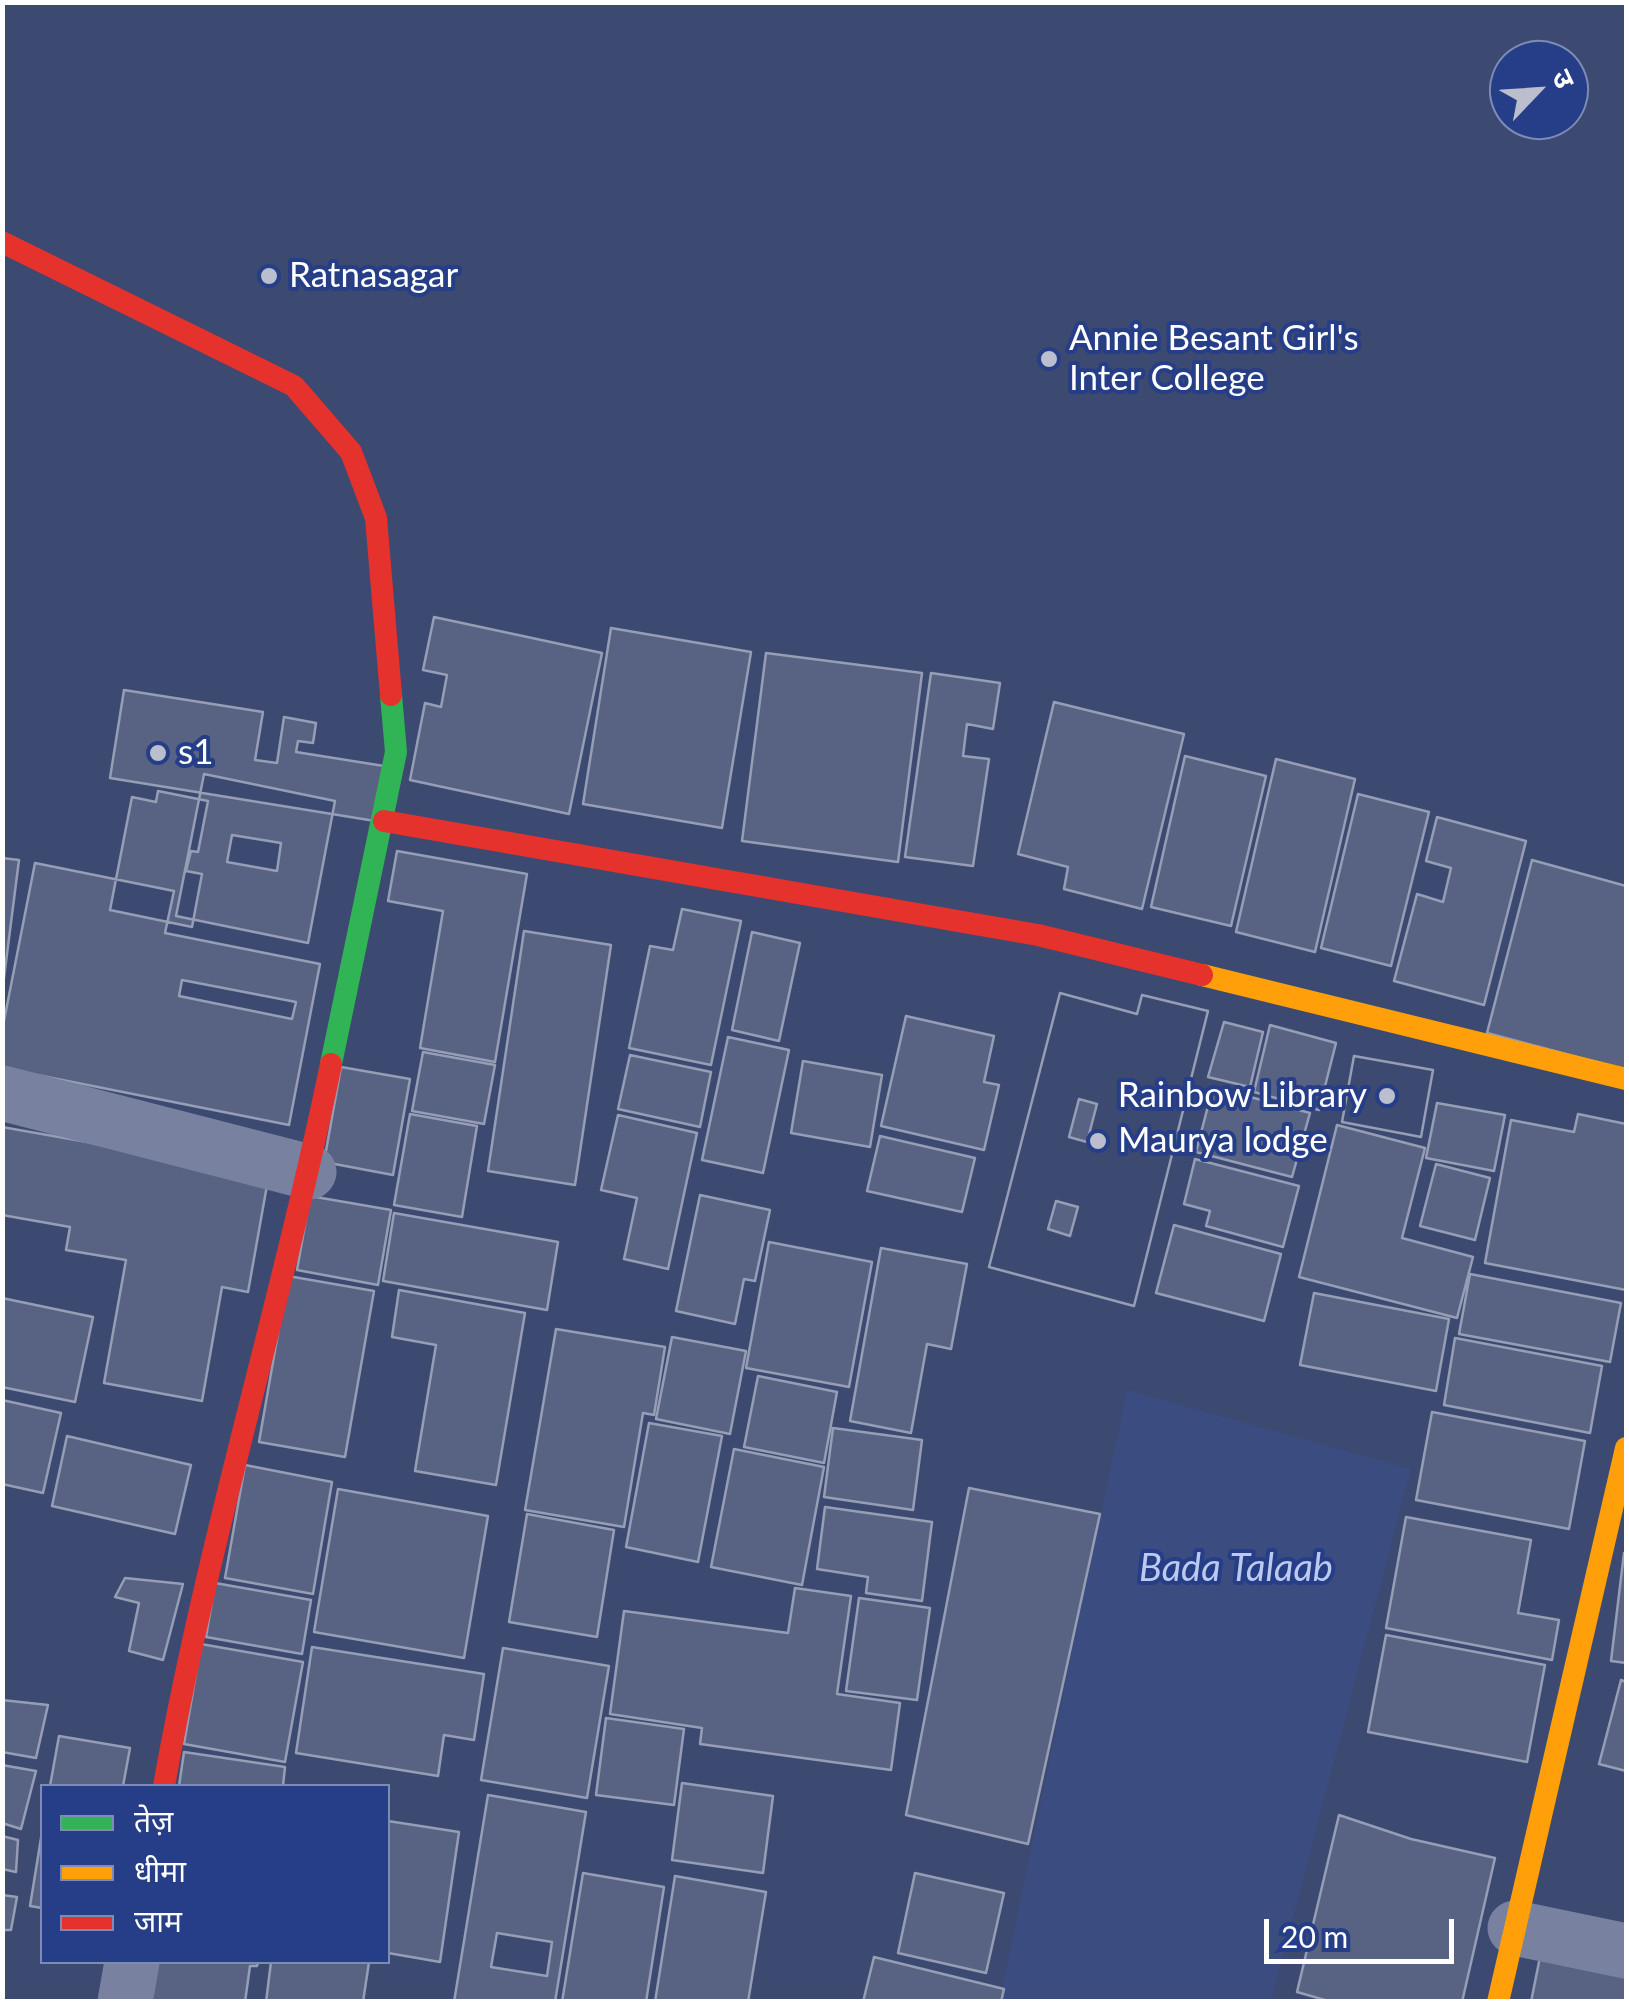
<!DOCTYPE html>
<meta charset="utf-8">
<style>
body{margin:0}
#map{position:relative;width:1629px;height:2004px;overflow:hidden;background:#3c4971;font-family:Lato,"Noto Sans Devanagari",sans-serif}
canvas{display:block}
.frame{position:absolute;inset:0;border:5px solid #fff;pointer-events:none}
.legend{position:absolute;left:40px;top:1784px;width:350px;height:180px;box-sizing:border-box;background:#263d87;border:2px solid #7d8bb7;margin:0;padding:12px 18px;list-style:none;font-size:30px;color:#fff}
.legend li{display:flex;align-items:center;gap:20px;height:50px}
.legend b{width:50px;border:2px solid #7d8bb7}
.north{position:absolute;left:1489px;top:40px;width:100px;height:100px;box-sizing:border-box;background:#263d87;border:2px solid #7d8bb7;border-radius:50%;rotate:65deg;font-size:28px;font-weight:700;line-height:40px;text-align:center;color:#fff}
.north::after{content:'';display:block;margin:auto;width:35px;height:45px;background:#bbbfcd;clip-path:polygon(50% 0,100% 100%,50% 72%,0 100%)}
.scale{position:absolute;left:1264px;top:1919px;width:190px;height:45px;box-sizing:border-box;border:5px solid #fff;border-top:0;padding-left:12px;font-size:30px;line-height:35px;white-space:nowrap;color:#fff;-webkit-text-stroke:8px #263d87;paint-order:stroke}
</style>
<div id="map">
<canvas width="1629" height="2004"></canvas>
<div class="frame"></div>
<ul class="legend">
<li><b style="height:12px;background:#30b455"></b>तेज़</li>
<li><b style="height:12px;background:#ff9f0a"></b>धीमा</li>
<li><b style="height:12px;background:#e5322d"></b>जाम</li>
</ul>
<div class="north">उ</div>
<div class="scale">20 m</div>
</div>
<script>
const context = document.querySelector('canvas').getContext('2d');
context.lineJoin = 'round';
function fill(path, color) { context.fillStyle = color; context.fill(path, 'evenodd'); }
function stroke(path, color, width, dash) { context.strokeStyle = color; context.lineWidth = width; context.lineCap = dash ? 'butt' : 'round'; context.setLineDash(dash || []); context.stroke(path); }
function label(font, color, halo, rows, align = 'center') {
  context.font = font + ' Lato,sans-serif'; context.lineWidth = 8; context.setLineDash([]); context.textBaseline = 'middle'; context.strokeStyle = halo; context.fillStyle = color; for (const [text, x, y, turn = 0] of rows) {
    context.save(); context.translate(x, y); context.rotate((+turn || 0) * Math.PI / 180); context.textAlign = isNaN(turn) ? turn : align; if (halo) context.strokeText(text, 0, 0); context.fillText(text, 0, 0); context.restore();
  }
}
const water = new Path2D(`
 M1127,1390L1411,1469L1271,2001L999,2002Z`);
const building = new Path2D(`
 M434,617L602,653L569,814L410,780L425,703L441,707L447,675L423,670Z
 M611,628L751,652L722,828L583,804Z
 M766,653L922,673L898,862L742,841Z
 M931,673L1000,683L993,729L967,724L963,756L989,759L973,866L905,857Z
 M124,690L263,712L255,760L277,763L284,717L316,723L313,743L298,741L296,752L384,766L375,821L110,778Z
 M1054,702L1184,734L1142,909L1064,889L1068,867L1018,854Z
 M1185,756L1266,776L1231,926L1151,907Z
 M1276,759L1355,779L1315,952L1236,932Z
 M204,774L335,801L308,943L176,916ZM232,835L281,843L277,871L227,862Z
 M158,791L208,801L198,852L191,851L186,871L202,874L192,927L110,910L132,797L156,802Z
 M1358,794L1429,812L1391,966L1321,948Z
 M1437,817L1526,841L1484,1005L1394,981L1417,894L1443,902L1451,868L1426,861Z
 M397,851L527,874L495,1062L420,1048L443,911L388,901Z
 M2,858L19,860L2,993Z
 M1532,860L1626,886V1070L1487,1033Z
 M35,863L174,891L165,933L320,964L289,1125L2,1068V1031ZM182,980L296,1002L292,1019L179,996Z
 M682,909L741,921L711,1065L629,1048L650,946L673,950Z
 M524,931L611,945L575,1185L488,1171Z
 M752,932L800,943L779,1041L732,1030Z
 M1060,993L1137,1014L1142,995L1208,1011L1134,1306L989,1267ZM1079,1099L1097,1104L1087,1142L1069,1137ZM1056,1201L1078,1207L1070,1236L1048,1229Z
 M1060,993L1137,1014L1142,995L1208,1011L1134,1306L989,1267Z
 M906,1016L994,1036L984,1082L999,1085L984,1150L881,1126Z
 M1224,1022L1263,1032L1250,1087L1208,1077Z
 M1270,1025L1336,1043L1319,1110L1254,1092Z
 M728,1037L789,1050L763,1173L702,1160Z
 M423,1052L495,1065L484,1124L412,1111Z
 M630,1055L711,1072L700,1127L618,1109Z
 M1354,1056L1433,1070L1421,1137L1342,1122Z
 M1354,1056L1433,1070L1421,1137L1342,1122Z
 M803,1061L882,1075L870,1147L791,1133Z
 M341,1067L410,1079L393,1175L324,1162Z
 M1213,1087L1310,1113L1292,1177L1196,1152Z
 M1437,1103L1505,1115L1494,1171L1426,1158Z
 M410,1114L477,1126L462,1217L394,1205Z
 M1578,1114L1626,1124V1290L1485,1263L1511,1120L1574,1132Z
 M618,1115L697,1133L668,1269L624,1259L637,1198L601,1190Z
 M1337,1125L1425,1148L1402,1238L1473,1257L1457,1318L1299,1277Z
 M2,1127L269,1174L248,1292L222,1287L202,1401L104,1383L126,1260L66,1250L70,1227L2,1215Z
 M880,1136L975,1158L962,1212L867,1191Z
 M1195,1159L1299,1186L1283,1247L1206,1226L1210,1211L1184,1204Z
 M1436,1164L1490,1178L1475,1240L1420,1226Z
 M700,1195L770,1210L755,1281L744,1279L735,1324L676,1311Z
 M310,1196L391,1210L378,1285L297,1270Z
 M394,1213L558,1242L547,1310L383,1281Z
 M1174,1225L1281,1254L1264,1321L1156,1293Z
 M769,1242L872,1262L849,1387L746,1368Z
 M881,1248L967,1264L951,1349L927,1344L911,1433L850,1421Z
 M1470,1274L1621,1303L1610,1362L1459,1334Z
 M288,1276L374,1291L345,1457L259,1442Z
 M399,1290L525,1313L496,1485L415,1471L436,1345L392,1337Z
 M1314,1293L1449,1319L1436,1391L1300,1365Z
 M2,1298L93,1317L75,1402L2,1387Z
 M556,1329L665,1347L654,1415L643,1413L624,1527L525,1510Z
 M672,1337L746,1351L730,1434L656,1419Z
 M1455,1338L1602,1366L1590,1433L1444,1405Z
 M758,1376L837,1392L824,1463L744,1447Z
 M2,1400L61,1413L43,1493L2,1484Z
 M1432,1412L1585,1441L1569,1529L1416,1500Z
 M649,1423L722,1436L698,1562L626,1547Z
 M833,1428L922,1440L913,1510L824,1497Z
 M67,1436L191,1465L175,1534L52,1506Z
 M734,1449L824,1467L802,1585L711,1567Z
 M245,1465L332,1482L313,1594L225,1578Z
 M969,1488L1100,1514L1028,1844L906,1815Z
 M338,1489L488,1516L464,1658L314,1632Z
 M825,1507L932,1522L922,1601L866,1593L868,1577L817,1569Z
 M527,1514L614,1530L597,1637L509,1622Z
 M1406,1517L1531,1540L1518,1613L1559,1620L1552,1660L1386,1628Z
 M1624,1553H1626V1663L1611,1661Z
 M125,1578L183,1584L163,1660L129,1651L139,1603L115,1597Z
 M215,1583L311,1600L302,1654L206,1637Z
 M795,1588L851,1596L837,1694L900,1703L891,1770L700,1744L702,1728L610,1714L624,1611L788,1633Z
 M859,1598L930,1608L917,1700L846,1691Z
 M1386,1635L1545,1665L1527,1762L1368,1732Z
 M201,1644L303,1662L285,1762L184,1744Z
 M312,1647L484,1674L474,1740L444,1735L438,1776L296,1753Z
 M503,1648L609,1666L587,1798L481,1780Z
 M1621,1680L1626,1682V1771L1599,1764Z
 M2,1700L48,1705L36,1758L2,1752Z
 M606,1718L684,1729L674,1805L596,1795Z
 M59,1736L130,1748L123,1786H50Z
 M184,1752L285,1767L283,1786H179Z
 M2,1765L36,1771L21,1829L2,1823Z
 M682,1783L773,1796L763,1873L672,1860Z
 M488,1795L586,1812L555,2002H454ZM497,1933L552,1942L547,1976L491,1967Z
 M1339,1815L1411,1839L1495,1858L1462,2002H1332L1297,1992Z
 M388,1821L459,1832L440,1962L388,1953Z
 M42,1832V1908L30,1906Z
 M2,1836L18,1840L16,1872L2,1869Z
 M583,1873L664,1887L646,2002H562Z
 M915,1873L1004,1893L986,1973L898,1953Z
 M675,1876L766,1892L748,2002H655Z
 M2,1895L17,1897L11,1930H2Z
 M1548,1917L1626,1933V2002H1531Z
 M874,1957L1004,1989L1001,2002H863Z
 M155,1962H258L257,1966H250L245,2002H149Z
 M271,1962H369L363,2002H266Z`);
const street = new Path2D(`
 M2,1093L309,1172
 M1515,1928L1626,1951
 M125,2002L132,1962`);
const fast = new Path2D(`
 M331,1064L396,752L391,695`);
const slow = new Path2D(`
 M1202,975L1626,1079
 M1498,2002L1626,1448`);
const jam = new Path2D(`
 M2,242L294,386L351,452L376,518L391,695
 M384,821L1038,935L1202,975
 M164,1786C207,1543 281,1306 331,1064`);
const markers = [
 [269,276,10,"#bbbfcd"],
 [1049,359,10,"#bbbfcd"],
 [158,753,10,"#bbbfcd"],
 [1387,1096,10,"#bbbfcd"],
 [1098,1141,10,"#bbbfcd"]
];
const poiNames = [
 ["Ratnasagar",289,276],
 ["Annie Besant Girl's",1069,339],
 ["Inter College",1069,379],
 ["s1",178,753],
 ["Rainbow Library",1367,1096,"right"],
 ["Maurya lodge",1118,1141]
];
const waterNames = [
 ["Bada Talaab",1236,1569]
];
fill(water, '#3b4c81');
fill(building, '#586282');
stroke(building, '#969eb5', 2.5);
stroke(street, '#78819f', 55);
stroke(fast, '#30b455', 22);
stroke(slow, '#ff9f0a', 22);
stroke(jam, '#e5322d', 22);
for (const [x, y, r, color] of markers) { const dot = new Path2D(); dot.arc(x, y, r, 0, 2 * Math.PI); context.fillStyle = color; context.fill(dot); stroke(dot, '#263d87', 4); }
label('35px', '#fff', '#263d87', poiNames, 'left');
label('italic 38px', '#bdcaf0', '#263d87', waterNames);
</script>
